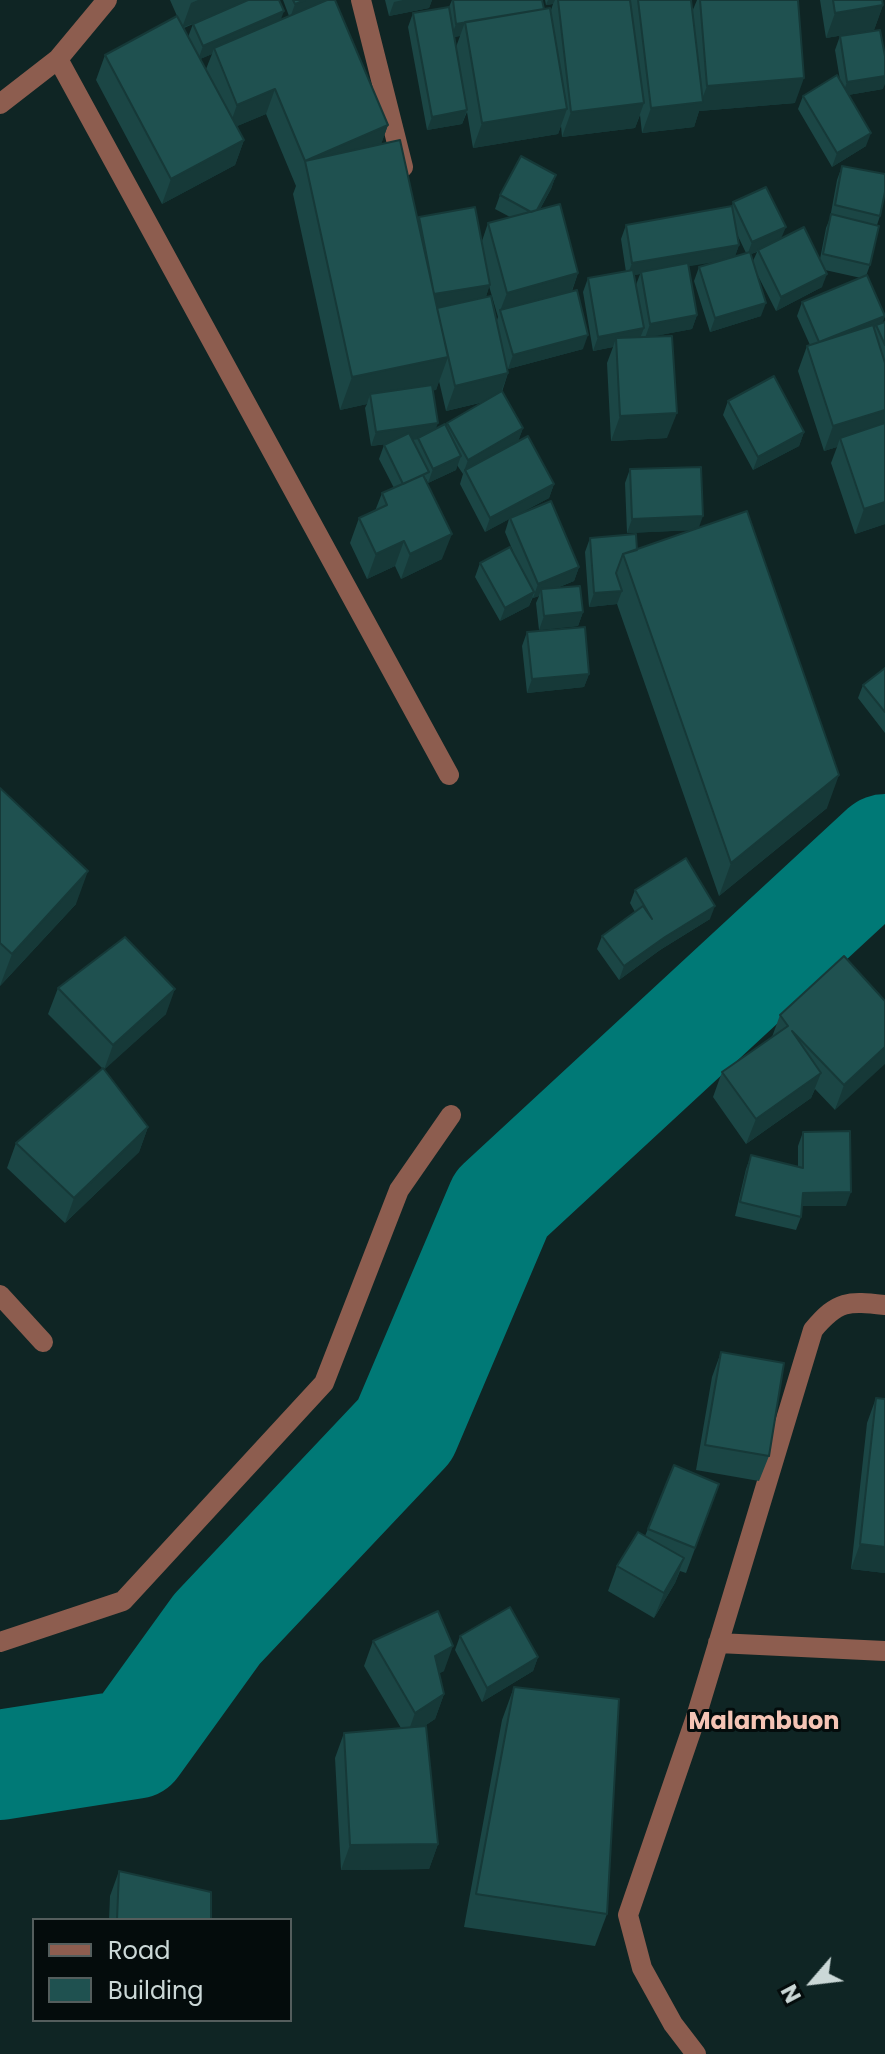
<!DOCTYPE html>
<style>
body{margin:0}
#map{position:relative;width:885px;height:2054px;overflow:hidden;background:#0f2524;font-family:Poppins,sans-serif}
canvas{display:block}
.legend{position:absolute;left:32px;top:1918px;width:260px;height:104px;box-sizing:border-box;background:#040c0c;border:2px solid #545e5d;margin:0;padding:10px 14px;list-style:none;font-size:24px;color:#cbd8d7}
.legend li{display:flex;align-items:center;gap:16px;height:40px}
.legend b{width:40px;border:2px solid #545e5d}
.north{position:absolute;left:773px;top:1942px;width:80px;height:80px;-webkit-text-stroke:6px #040c0c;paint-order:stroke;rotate:242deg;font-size:22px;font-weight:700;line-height:32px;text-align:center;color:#cbd8d7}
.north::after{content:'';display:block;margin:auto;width:28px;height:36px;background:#cbd8d7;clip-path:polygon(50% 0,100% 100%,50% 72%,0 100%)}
</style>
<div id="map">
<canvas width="885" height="2054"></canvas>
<ul class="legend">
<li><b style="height:10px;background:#8d5d4f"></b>Road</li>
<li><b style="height:22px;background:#1f5150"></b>Building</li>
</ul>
<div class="north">N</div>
</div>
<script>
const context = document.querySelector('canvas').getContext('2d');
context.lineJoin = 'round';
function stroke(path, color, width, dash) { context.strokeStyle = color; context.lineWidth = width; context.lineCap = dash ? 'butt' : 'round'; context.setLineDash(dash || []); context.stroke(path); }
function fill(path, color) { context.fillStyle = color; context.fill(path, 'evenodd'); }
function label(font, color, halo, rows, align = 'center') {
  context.font = font + ' Poppins,sans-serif'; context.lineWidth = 6; context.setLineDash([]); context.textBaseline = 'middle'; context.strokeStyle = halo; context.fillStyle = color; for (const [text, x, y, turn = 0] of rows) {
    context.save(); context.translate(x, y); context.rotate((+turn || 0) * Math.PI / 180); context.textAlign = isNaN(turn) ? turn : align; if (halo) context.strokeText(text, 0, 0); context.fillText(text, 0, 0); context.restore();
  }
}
const river = new Path2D(`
 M0,1765L134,1744L217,1629L405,1430L501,1204L885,849`);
const minor = new Path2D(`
 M361,0L403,167
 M58,59L449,775
 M0,104L58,59L107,0
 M0,1295L43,1342
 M0,1642L123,1601L324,1383L399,1190L451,1115
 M718,1643L885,1651
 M696,2054L673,2024L642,1968L628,1915L696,1717L813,1330C838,1300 848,1301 885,1305`);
const wall = new Path2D(`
 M170,0H279L281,20L289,16L283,0H335L388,125L381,144L418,220L482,241L488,223L510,217L495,209L500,195L556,175L551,189L540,209L578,273L572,291L583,349L508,369V373L502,392L523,428L518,441L554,484L549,498L517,515L579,567L574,581L557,588L583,612L578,626L539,630L536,603L539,596L533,598V597L529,606L500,621L475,577L480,563L515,556L505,532L509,519L485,532L460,484L463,474L457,465L456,470L428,483L426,479V480L442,559L401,579L395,566L367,579L350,543L359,518L375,511L382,493L394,488L379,459L384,445L387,444L371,446L365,408L367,404L340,410L293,194L296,186L266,114L237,126L244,140L235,165L162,204L96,80L105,55L177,16ZM223,11L193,24L188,37L184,28ZM212,54L206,69L200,59ZM489,286L498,317L497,320L486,297ZM439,381L446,411L484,402L447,423L446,426L436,429L433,390H436Z
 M385,0H432L429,8L389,16Z
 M452,0H542L544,9L551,10L553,4L546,5L545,0H691L692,12L697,0H798L795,103L699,111L694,127L642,133L640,115L635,128L562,137L561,126L558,134L473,148L467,112L462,124L427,130L408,27L413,13L449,7ZM460,36L456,47L454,37Z
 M820,0H882L883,5L874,30L826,38Z
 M840,36L883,89L848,95L866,146L832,167L798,109L803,96L840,80L835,50Z
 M842,166L880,216L877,225L870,265L866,276L885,316L882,323L885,322V524L855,534L831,463L837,447L824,451L798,371L807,346L810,345L797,316L802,302L861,278L825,270L822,287L776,311L756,272L761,316L710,332L694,281L699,267L718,261L688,266L697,315L692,329L654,336L667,438L611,441L607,363L613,347L593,351L583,292L588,278L626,272L621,239L626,225L732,206L733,202L782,238L820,259L826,228L830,218L837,180ZM737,234L746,253L735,256L739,245ZM757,252L753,261L751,254ZM640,274L636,285L634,275Z
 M728,401L804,432L799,446L753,470L723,415Z
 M630,469L698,528L827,808L719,896L617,604L589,607L585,552L590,538L637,550L694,530L627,533L625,483Z
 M527,632L589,674L584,687L527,693L522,646Z
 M885,668V733L858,698L863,685Z
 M0,788L76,904L0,986Z
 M635,890L710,919L660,950L619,980L597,949L602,936L635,912L630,903Z
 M58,988L166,1014L104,1069L148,1127L139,1152L65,1223L7,1168L16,1143L103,1069L48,1014Z
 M885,1001L835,1110L815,1089L811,1098L746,1144L713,1097L722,1072L772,1037L780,1015Z
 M803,1132L846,1206H802L801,1217L796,1230L735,1216L746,1169L751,1155L798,1167V1146Z
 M721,1352L769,1456L759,1481L696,1470L712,1377Z
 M876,1398L885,1573L851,1569L867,1423Z
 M674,1465L719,1484L686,1573L680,1571L675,1583L654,1618L608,1591L617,1566L645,1536Z
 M460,1636L538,1657L533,1671L482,1702L455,1650Z
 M373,1641L444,1671L439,1673L444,1694L435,1719L423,1727L438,1844L429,1869L341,1870L335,1758L344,1733L401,1728L364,1666Z
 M514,1687L607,1914L595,1946L464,1927L502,1720Z
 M119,1871L211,1920H109L110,1896Z`);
const shadedWall = new Path2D(`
 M198,0H248L182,28L191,3Z
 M305,0H334L290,18L295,4Z
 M403,0H432L429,8L389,16L394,2Z
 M548,0H555L553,4L546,5Z
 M883,5L874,30L826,38L835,13Z
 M284,11L279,25L214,48L212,54L198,60L203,46Z
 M465,22L460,36L451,37L456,24Z
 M885,76V84L883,89L842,96L847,82Z
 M804,78L795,103L699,111L694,127L642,133L651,108L701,102L707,86Z
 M275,89L266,114L228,130L237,105Z
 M644,103L635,128L562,137L571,112Z
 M567,109L558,134L473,148L482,123Z
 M467,110L462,124L427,130L432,117Z
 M388,125L379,150L305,161Z
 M871,133L866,146L832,167L837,153Z
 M244,140L235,165L162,204L171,179Z
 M556,175L551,189L530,228L535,214Z
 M786,227L780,241L747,256L752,242Z
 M739,245L734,259L641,274V272L640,274L627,277L632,263Z
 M578,273L569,298L500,311L507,293Z
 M827,274L822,287L776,311L781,297Z
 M490,285L481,310L439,317L432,295Z
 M766,303L761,316L710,332L715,318Z
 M697,315L692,329L645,338L650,324Z
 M885,316L880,330L876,325L874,332L820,343Z
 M644,328L639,341L616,338L613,347L593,351L598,337Z
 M588,335L583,349L508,369L513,355Z
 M448,357L436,390L372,403L370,394L367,404L340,410L352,377Z
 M508,373L499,398L446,411L455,386Z
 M885,410V432L840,438L837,447L824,451L833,426Z
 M677,413L667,438L611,441L620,416Z
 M438,423L433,437L371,446L376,432Z
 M523,428L518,442L465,470L463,474L468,460Z
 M804,432L799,446L753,470L758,457Z
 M461,456L456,470L428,483L433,469Z
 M554,484L549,498L485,532L490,518Z
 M885,502V524L855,534L864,509Z
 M703,516L698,530L627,533L632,519Z
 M452,534L442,559L401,579L410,554Z
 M404,541L395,566L367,579L376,554Z
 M579,567L574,581L541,594V589L539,596L533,598L538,584Z
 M622,591L617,604L589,607L594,593Z
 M534,592L529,606L500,621L505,608Z
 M583,612L578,626L539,630L544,616Z
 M589,674L584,687L527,693L532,679Z
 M839,775L827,808L719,896L731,863Z
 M88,871L76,904L0,986L12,954Z
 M715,906L710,919L660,950L619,980L624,966L665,937Z
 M175,989L166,1014L104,1070L113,1045Z
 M885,1047V1064L835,1110L844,1085Z
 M821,1073L811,1098L746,1144L756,1119Z
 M148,1127L139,1152L65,1223L74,1198Z
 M851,1192L846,1206H798L803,1193Z
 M860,1544L885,1547V1573L851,1569Z
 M684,1558L675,1583L654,1618L664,1593Z
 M453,1646L444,1671L426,1681L435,1656Z
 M538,1657L533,1671L482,1702L487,1688Z
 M444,1694L435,1719L406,1738L415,1713Z
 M438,1844L429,1869L341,1870L350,1845Z`);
const building = new Path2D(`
 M248,0H279L284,11L203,46L193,24Z
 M293,0H305L295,4Z
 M327,0H335L388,125L305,161L275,89L237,105L214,48Z
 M453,0H542L544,9L456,24Z
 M558,0H630L644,103L571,112Z
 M638,0H691L703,102L651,108Z
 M700,0H798L804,78L707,86Z
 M833,0H882L883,5L835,13Z
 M449,7L467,110L432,117L413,13Z
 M550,8L567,109L482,123L465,22Z
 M177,16L244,140L171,179L105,55Z
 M880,30L885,56V76L847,82L840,36Z
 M837,75L871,133L837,153L803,96Z
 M400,140L448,357L352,377L305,161Z
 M521,156L556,175L537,210L531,212L500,195Z
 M842,166L885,174V192L880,216L835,205Z
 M766,187L786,227L752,242L733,202Z
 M560,204L578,273L507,293L488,223Z
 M732,206L739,245L632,263L626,225Z
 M475,207L490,285L434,294L419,217Z
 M831,214L879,226L870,265L823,254Z
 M804,227L827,274L781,297L758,250Z
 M750,252L766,303L715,318L699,267Z
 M688,263L697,315L650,324L641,272Z
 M633,270L644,328L598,337L588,278Z
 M867,275L885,316L819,342L802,302Z
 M577,290L588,335L513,355L500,310Z
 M491,296L508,373L455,386L437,308Z
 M885,322V345L876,325Z
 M873,325L885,363V410L833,426L807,346Z
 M672,336L677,413L620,416L616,338Z
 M774,376L804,432L758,457L728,401Z
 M432,385L438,423L376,432L370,394Z
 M502,391L523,428L468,460L447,423Z
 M885,423V502L864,509L840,438Z
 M445,424L461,456L433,469L418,438Z
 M409,433L429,472L403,484L384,445Z
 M528,436L554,484L490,518L465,470Z
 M701,467L703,516L632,519L630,469Z
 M423,475L452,534L410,554L404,541L376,554L359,518L387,505L382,493Z
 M551,501L579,567L538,584L510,518Z
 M747,511L839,775L731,863L623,554Z
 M636,534L637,550L623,554L616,573L622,591L594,593L590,538Z
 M510,547L534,592L505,608L480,563Z
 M580,586L583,612L544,616L541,589Z
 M585,627L589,674L532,679L527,632Z
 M885,668V712L863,685Z
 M0,788L88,871L12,954L0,943Z
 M686,858L715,906L665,937L624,966L602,936L643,906L652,919L635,890Z
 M125,937L175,989L113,1045L58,988Z
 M844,956L885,1001V1047L844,1085L792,1031L821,1073L756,1119L722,1072L788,1026L780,1015Z
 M103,1068L148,1127L74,1198L16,1143Z
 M850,1131L851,1192L803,1193L801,1217L740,1202L751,1155L803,1168V1132Z
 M721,1352L784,1363L769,1456L705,1445Z
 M876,1398L885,1399V1547L860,1544Z
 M674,1465L719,1484L695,1548L648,1529Z
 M638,1532L684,1558L664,1593L617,1566Z
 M510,1607L538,1657L487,1688L460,1636Z
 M438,1611L453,1646L435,1656L444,1694L415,1713L373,1641Z
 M514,1687L619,1699L607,1914L476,1894Z
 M426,1726L438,1844L350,1845L344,1733Z
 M119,1871L211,1892V1920H117Z`);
const neighbourhoodNames = [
 ["Malambuon",764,1723]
];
stroke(river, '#007976', 110);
stroke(minor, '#8d5d4f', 20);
fill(wall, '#1b4645');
fill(shadedWall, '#163938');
fill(building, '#1f5150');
stroke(building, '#163938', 2);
label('bold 24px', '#f5c4b5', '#040c0c', neighbourhoodNames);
</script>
